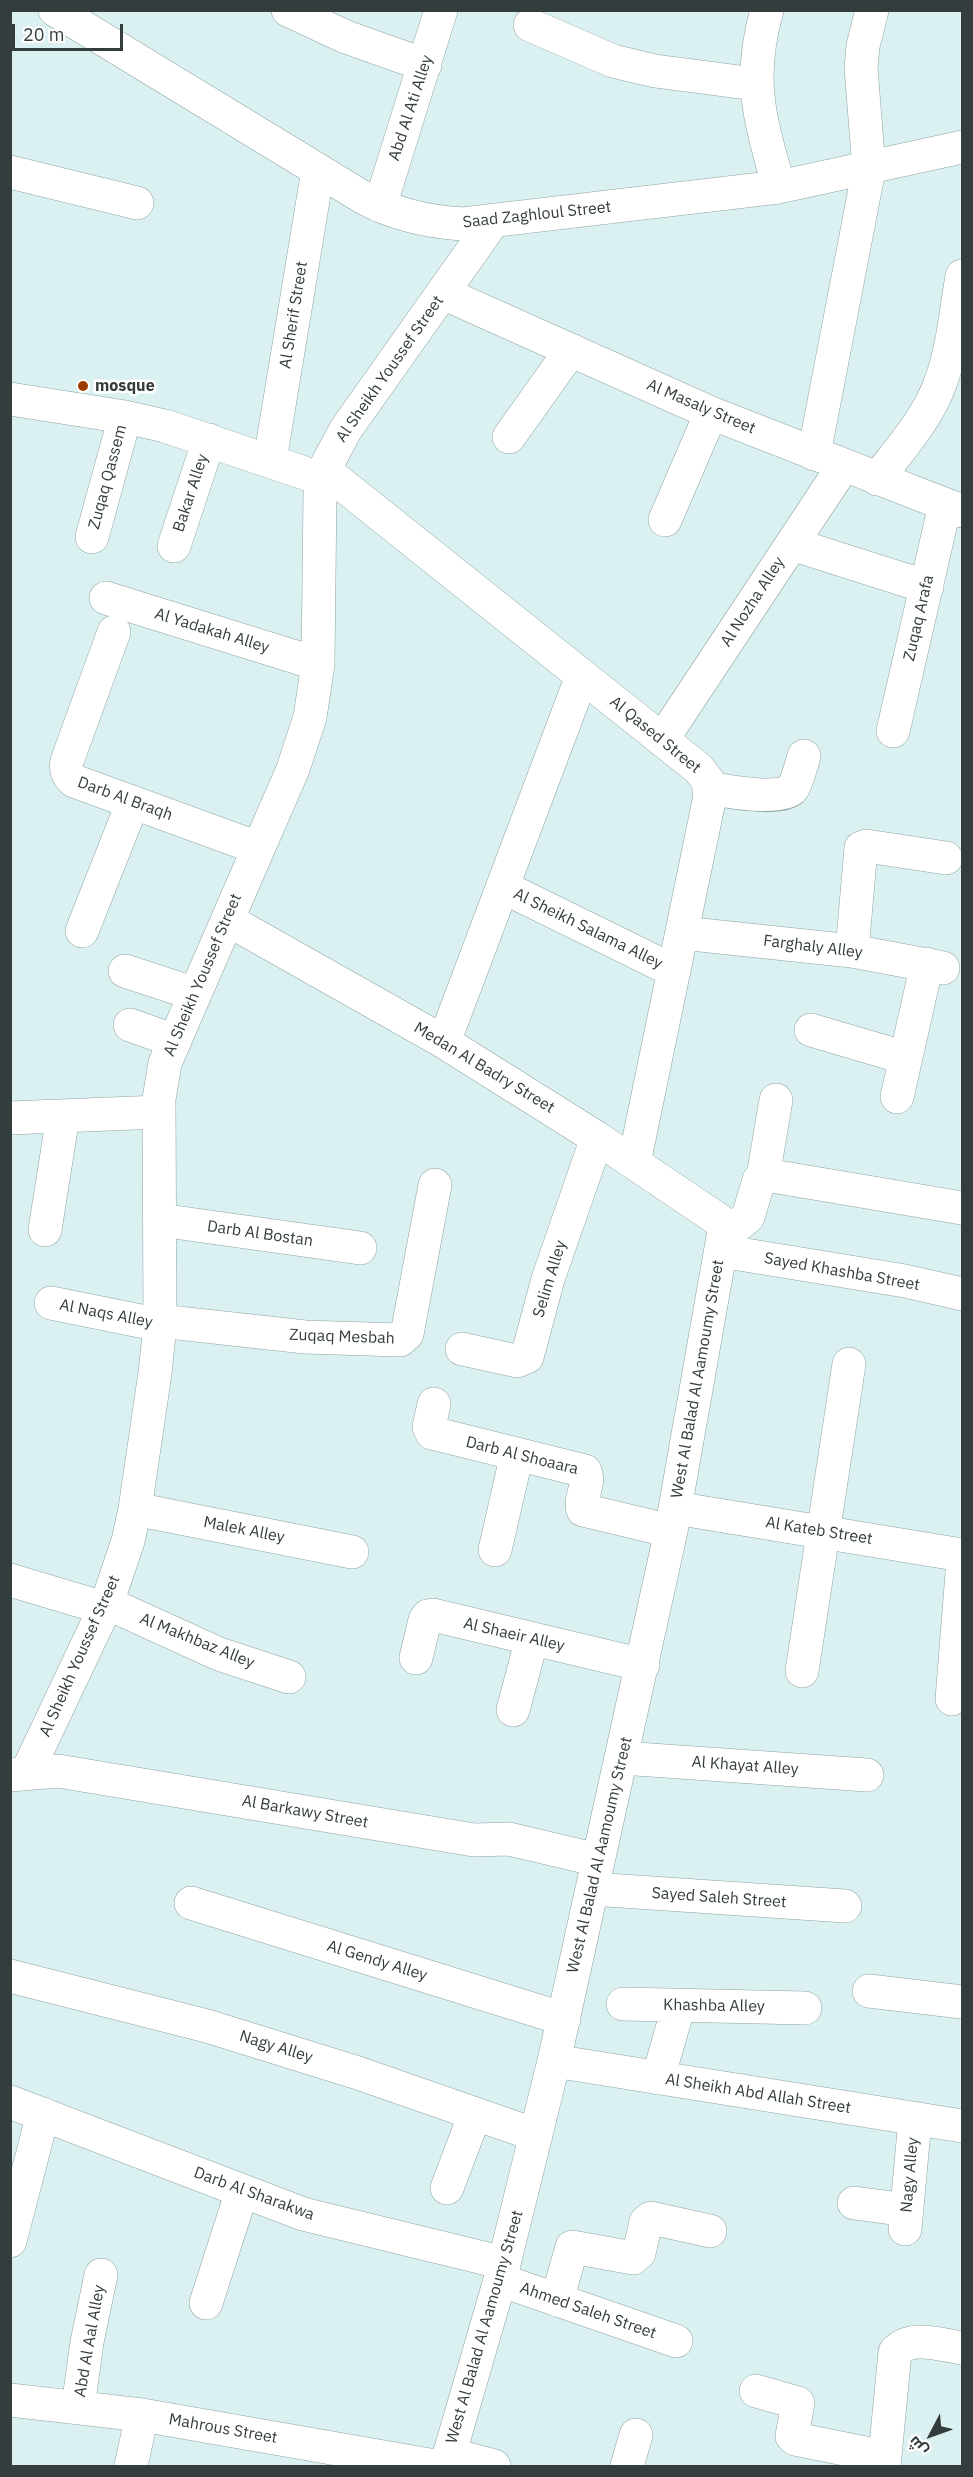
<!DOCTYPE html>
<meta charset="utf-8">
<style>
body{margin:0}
#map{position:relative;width:973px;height:2477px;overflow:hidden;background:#dbf0f0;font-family:"IBM Plex Sans",Cairo,sans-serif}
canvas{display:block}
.frame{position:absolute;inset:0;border:12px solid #343d3d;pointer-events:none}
.north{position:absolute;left:901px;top:2405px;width:60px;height:60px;-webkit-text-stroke:4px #fff;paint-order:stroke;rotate:229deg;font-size:16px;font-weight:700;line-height:24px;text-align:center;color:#343d3d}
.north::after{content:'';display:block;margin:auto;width:21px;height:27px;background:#343d3d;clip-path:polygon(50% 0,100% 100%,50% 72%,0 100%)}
.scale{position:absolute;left:12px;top:24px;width:111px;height:27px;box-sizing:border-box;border:3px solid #343d3d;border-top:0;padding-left:8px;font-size:18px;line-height:21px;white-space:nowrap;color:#343d3d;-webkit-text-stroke:4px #fff;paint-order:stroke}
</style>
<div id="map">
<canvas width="973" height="2477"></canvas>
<div class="frame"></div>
<div class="north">ش</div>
<div class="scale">20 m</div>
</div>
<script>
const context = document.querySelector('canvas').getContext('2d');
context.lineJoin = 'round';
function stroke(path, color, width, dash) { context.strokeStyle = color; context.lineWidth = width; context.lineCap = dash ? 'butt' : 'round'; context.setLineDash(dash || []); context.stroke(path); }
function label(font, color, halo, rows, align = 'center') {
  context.font = font + ' "IBM Plex Sans",sans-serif'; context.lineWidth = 5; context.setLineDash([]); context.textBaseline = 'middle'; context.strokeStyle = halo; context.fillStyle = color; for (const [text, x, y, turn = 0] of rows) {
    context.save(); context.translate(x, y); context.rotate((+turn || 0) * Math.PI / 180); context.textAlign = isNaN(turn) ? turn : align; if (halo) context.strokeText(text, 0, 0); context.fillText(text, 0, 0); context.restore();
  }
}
const minor = new Path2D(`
 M55,10L364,198C396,215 428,222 463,224L779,187L962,147
 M288,10L346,37L425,65
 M767,10C747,80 760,120 779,187
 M530,25L613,61L655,71L755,84
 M10,172L137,203
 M380,206L441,10
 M443,293L711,413L962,511
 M10,399L125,417L165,426L322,479
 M509,437L571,350
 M814,454L869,169L861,68L863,46L872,10
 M270,460L318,170
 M324,470L699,769L708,781L710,796L634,1163
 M877,479C900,449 929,417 941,381C953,348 956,311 962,276
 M665,520L711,413
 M92,537L125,417
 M792,544L927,587
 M174,546L209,440
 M106,598L318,664
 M114,632L67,761C65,770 67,775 74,781L258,848
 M893,731L945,505
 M662,740L844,465
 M710,788C725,791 783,802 793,788C798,779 801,766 804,756
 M503,887L674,971
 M228,920L444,1042L597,1138L719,1220L724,1231L671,1531L554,2061L500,2280L446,2466
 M82,931L133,802
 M682,933L852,951L943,968
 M852,951L861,848L866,846L946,858
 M125,971L195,994
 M130,1025L175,1041
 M811,1030L906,1058
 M444,1042L582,676
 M897,1097L927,964
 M10,1118L159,1112
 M763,1177L776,1100
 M160,1220L360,1248
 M45,1230L63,1116
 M724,1236L748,1217L759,1180L766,1175L962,1208
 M721,1251L905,1281L962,1294
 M51,1303L160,1325
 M160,1321L305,1337L400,1340L407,1334L435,1185
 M462,1349L517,1361L527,1357L548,1279L597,1138
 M434,1404L429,1427L432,1433L585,1471C591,1484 579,1497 583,1510L671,1531
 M675,1508L962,1555
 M135,1509L352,1552
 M495,1550L517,1454
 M10,1580L104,1608
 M107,1603L219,1654L289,1677
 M416,1658L425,1620L428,1616L433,1615L643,1665
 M802,1671L849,1364
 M952,1699L962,1573
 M513,1710L532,1639
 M622,1758L867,1775
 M27,1772L107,1603L128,1541L135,1509L155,1373L160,1325L159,1099L165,1063L293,769L310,717L318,664L320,493L324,470L346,429L494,220
 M10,1775L58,1771L474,1840L509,1839L598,1860
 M592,1889L845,1906
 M191,1903L564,2019
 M10,1976L207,2026L358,2073L536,2135
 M869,1991L962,2002
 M623,2004L805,2008
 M554,2061L962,2126
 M658,2078L679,2005
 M10,2102L303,2214L504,2263
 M447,2188L475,2114
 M854,2203L907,2210
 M905,2229L915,2120
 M10,2241L43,2114
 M500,2280L676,2341
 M557,2300L572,2247L633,2258L639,2253L646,2222L651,2218L710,2231
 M206,2303L242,2191
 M756,2391L798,2403L792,2436L795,2439L885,2457
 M10,2400L142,2415L435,2466
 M78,2407L87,2342L101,2275
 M449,2454L494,2466
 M131,2466L142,2415
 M627,2466L636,2435
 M884,2466L895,2352C911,2334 941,2345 962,2348`);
const markers = [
 [83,386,6,"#9e3b01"]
];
const streetNames = [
 ["Abd Al Ati Alley",411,108,-72],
 ["Saad Zaghloul Street",537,215,-6],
 ["Al Sherif Street",294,315,-81],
 ["Al Sheikh Youssef Street",390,369,-55],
 ["Al Masaly Street",701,407,23],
 ["Zuqaq Qassem",108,477,-75],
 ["Bakar Alley",191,493,-72],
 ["Al Nozha Alley",753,602,-57],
 ["Zuqaq Arafa",919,618,-77],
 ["Al Yadakah Alley",212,631,17],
 ["Al Qased Street",655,735,39],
 ["Darb Al Braqh",125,799,20],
 ["Al Sheikh Salama Alley",588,929,26],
 ["Farghaly Alley",813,947,7],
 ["Al Sheikh Youssef Street",203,975,-67],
 ["Medan Al Badry Street",484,1068,31],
 ["Darb Al Bostan",260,1234,8],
 ["Sayed Khashba Street",842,1272,10],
 ["Selim Alley",550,1279,-73],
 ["Al Naqs Alley",106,1314,11],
 ["Zuqaq Mesbah",342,1337,2],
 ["West Al Balad Al Aamoumy Street",698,1379,-80],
 ["Darb Al Shoaara",522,1456,14],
 ["Malek Alley",244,1530,11],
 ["Al Kateb Street",819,1531,9],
 ["Al Shaeir Alley",514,1635,13],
 ["Al Makhbaz Alley",197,1641,22],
 ["Al Sheikh Youssef Street",80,1656,-66],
 ["Al Khayat Alley",745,1766,4],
 ["Al Barkawy Street",305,1812,10],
 ["West Al Balad Al Aamoumy Street",600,1855,-77],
 ["Sayed Saleh Street",719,1898,4],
 ["Al Gendy Alley",377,1961,17],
 ["Khashba Alley",714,2006,1],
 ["Nagy Alley",276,2047,17],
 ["Al Sheikh Abd Allah Street",758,2094,9],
 ["Nagy Alley",910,2175,-85],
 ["Darb Al Sharakwa",254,2194,20],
 ["Ahmed Saleh Street",588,2311,19],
 ["West Al Balad Al Aamoumy Street",485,2327,-74],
 ["Abd Al Aal Alley",90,2341,-80],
 ["Mahrous Street",223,2429,10]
];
const poiNames = [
 ["mosque",95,386]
];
stroke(minor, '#8fa3a3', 34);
stroke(minor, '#fff', 33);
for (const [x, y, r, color] of markers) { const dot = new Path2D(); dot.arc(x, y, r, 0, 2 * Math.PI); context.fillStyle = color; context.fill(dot); stroke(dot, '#fff', 2); }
label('16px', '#343d3d', '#fff', streetNames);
label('bold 16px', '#343d3d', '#fff', poiNames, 'left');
</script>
